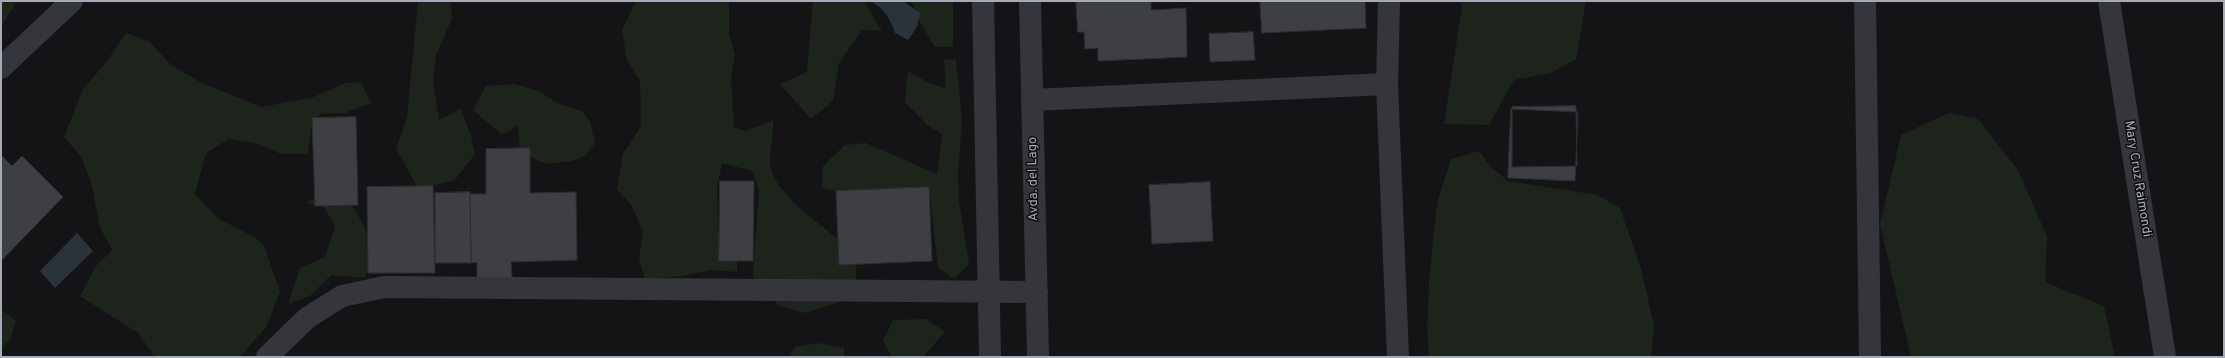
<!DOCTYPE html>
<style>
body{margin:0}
#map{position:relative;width:2225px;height:358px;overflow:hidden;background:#141416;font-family:Overpass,sans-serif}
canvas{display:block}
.frame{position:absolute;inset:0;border:2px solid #a5abb6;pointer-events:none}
</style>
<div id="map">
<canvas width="2225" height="358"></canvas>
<div class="frame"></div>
</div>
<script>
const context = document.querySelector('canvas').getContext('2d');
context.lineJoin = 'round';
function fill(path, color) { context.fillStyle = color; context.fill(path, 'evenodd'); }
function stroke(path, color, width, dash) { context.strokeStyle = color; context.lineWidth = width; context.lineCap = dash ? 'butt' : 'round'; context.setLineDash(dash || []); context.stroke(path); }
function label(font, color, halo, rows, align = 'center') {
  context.font = font + ' Overpass,sans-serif'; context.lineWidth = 3; context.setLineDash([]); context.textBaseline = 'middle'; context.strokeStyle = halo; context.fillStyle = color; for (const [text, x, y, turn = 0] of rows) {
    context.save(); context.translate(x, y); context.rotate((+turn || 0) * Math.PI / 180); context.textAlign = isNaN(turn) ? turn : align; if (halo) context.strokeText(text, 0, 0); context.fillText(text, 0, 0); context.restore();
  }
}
const green = new Path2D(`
 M1,1H17L1,27Z
 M418,1H450L452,19L436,55L433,82L439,120L461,109L471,136L475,154L454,181L418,188L396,149L407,117Z
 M636,1H729V33L735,55L731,77L734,127L746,131L773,120C774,134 770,148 770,163C771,191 818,222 838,239L839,265H856V291L834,304L805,313L779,306L753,276L759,189L752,171L722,163L717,189L718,229L737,255V272L711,270L683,276L645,279L639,259L643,232L632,206L617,189L623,154L641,126L640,81L627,61L622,30Z
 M813,1H864L882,31L862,30L839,63L833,101L811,119L780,84L807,72Z
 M911,1H953V47H935L921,24Z
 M1461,1H1586L1576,59L1551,73L1514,80L1489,125L1444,124L1462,7Z
 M126,33L149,41L171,65L202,83L261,107L311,98L346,83L361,82L371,103L345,113L320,114L311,128L308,154H281L258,144L229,139L206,153L195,194L218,218L256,238L264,246L280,291L267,326L240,357H155L138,333L80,296L96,266L112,250L100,228L92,186L82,158L64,137L83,89L104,65Z
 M944,59L956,60L962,119L958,176L959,201L969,264L954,279L938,268L929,187L836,191L822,188L823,166L845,145L866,143L937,174L942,134L927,125L905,102L908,71L925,81L946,89Z
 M514,84L539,91L557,103L582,111L590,122L595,143L586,155L573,161L547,164L520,153L518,126L502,135L473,110L486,86Z
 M1949,113L1978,119L2018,170L2047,236L2045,282L2104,306L2115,357H1911L1880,224L1901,135Z
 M1479,151L1490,166L1508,181L1598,195L1620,208L1641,268L1654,326L1651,357H1429L1427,329L1429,281L1437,203L1451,159Z
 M318,196L352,205L363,224L375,254L365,278L331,275L310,296L288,304L300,268L325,257L335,226L324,207L306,203Z
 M1,309L16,321L10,340L1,348Z
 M926,319L945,332L923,357H892L883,341L893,320Z
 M818,343L844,348V357H789L795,347Z`);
const water = new Path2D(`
 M870,1H903L920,13L917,27L908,40L895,33C890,18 884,8 870,1Z
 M77,233L93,251L55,288L40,271Z`);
const building = new Path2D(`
 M1076,1H1151V10L1186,8L1187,57L1098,61V48L1085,49L1084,32H1078Z
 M1260,1H1365L1366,28L1262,33Z
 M1253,32L1255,60L1210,62L1209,34Z
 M1576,106L1577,166L1512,167V107Z
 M1511,109L1578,112L1575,181L1508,178Z
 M356,117L358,205L315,206L312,118Z
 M530,148V193L576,192L577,260L511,262L512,278H477V262L471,263L470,194H486V149Z
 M1,155L12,166L22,156L63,197L2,260Z
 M720,181H754L753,261H719Z
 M1210,182L1213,241L1152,244L1149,185Z
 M433,186L435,273H368L367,187Z
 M929,187L932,261L839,265L836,191Z
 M470,192L471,263H435V193Z`);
const minor = new Path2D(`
 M983,1L990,357
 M1030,1L1038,357
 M1389,1L1387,84L1398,357
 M1865,1L1870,357
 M2109,1L2165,357
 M1,68L72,1
 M1032,100L1387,84
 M267,357L307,318L342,296L384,287L1037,292`);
const streetNames = [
 ["Avda. del Lago",1034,179,-91],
 ["Mary Cruz Raimondi",2137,179,81]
];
fill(green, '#1c241c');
fill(water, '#2a333a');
fill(building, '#3e3f43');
stroke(building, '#2e2e32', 1);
stroke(minor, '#35363b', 22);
label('13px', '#a5abb6', '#0f0f11', streetNames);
</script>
